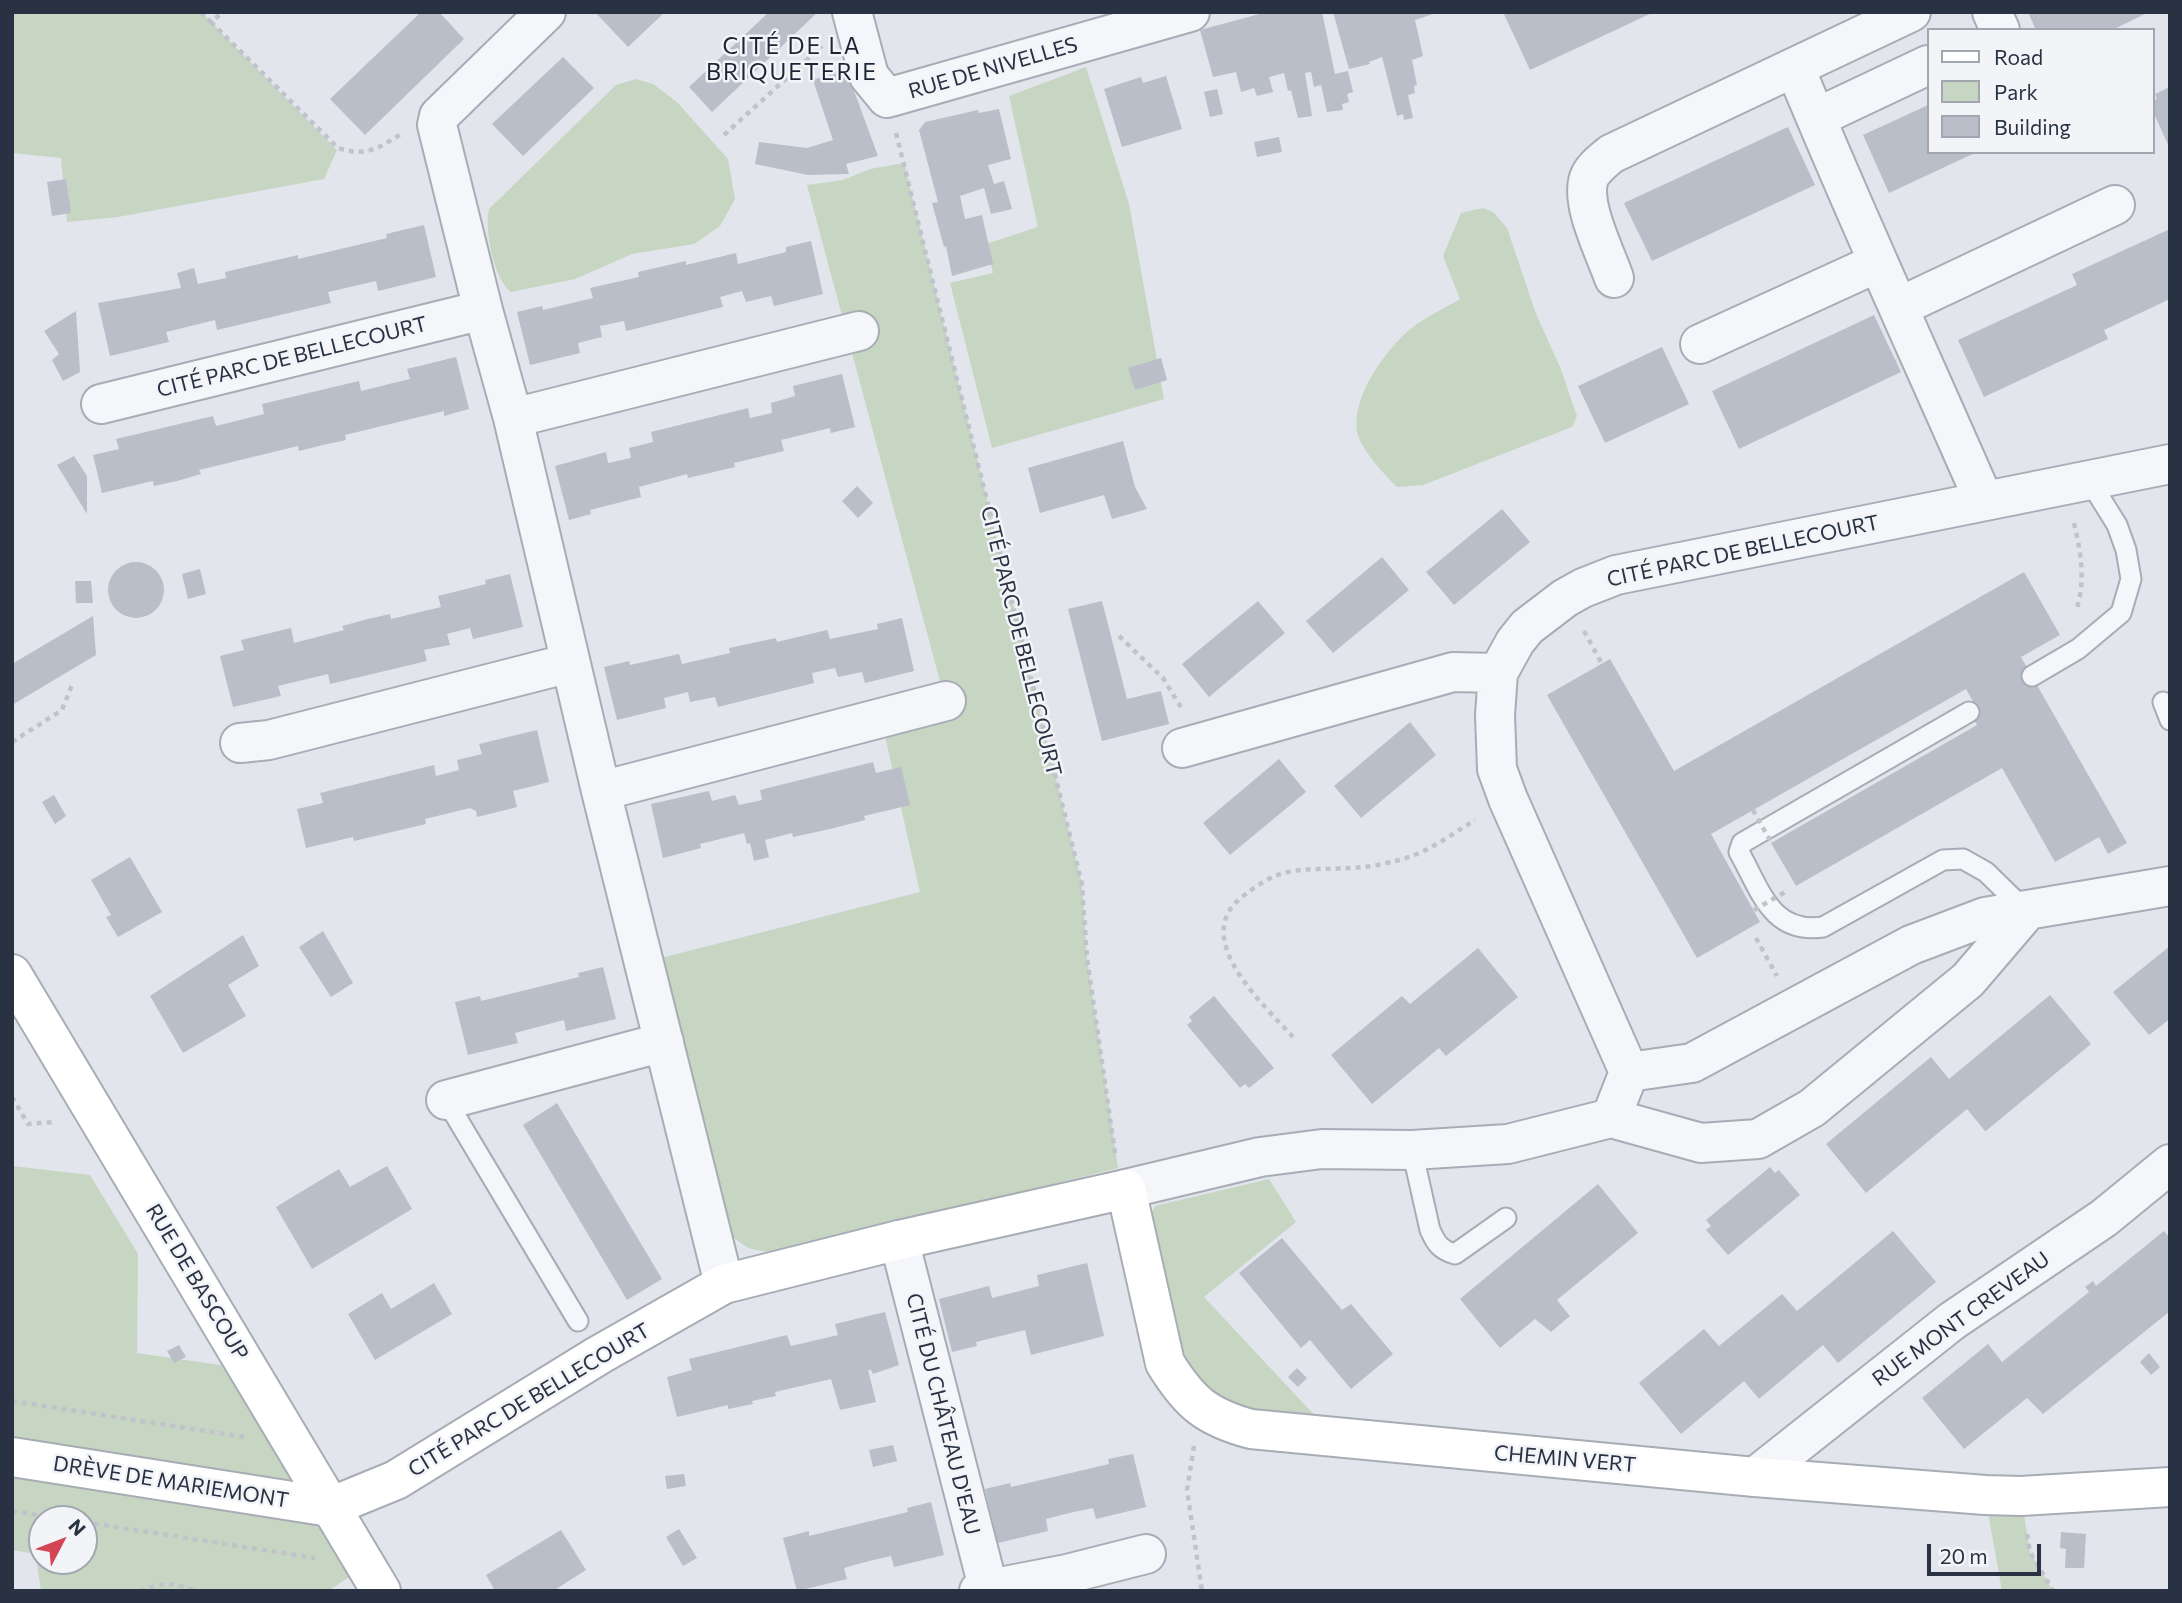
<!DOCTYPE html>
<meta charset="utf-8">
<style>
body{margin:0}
#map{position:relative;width:2182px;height:1603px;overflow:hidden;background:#e2e5eb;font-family:Commissioner,sans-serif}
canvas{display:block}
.frame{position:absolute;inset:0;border:14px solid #293243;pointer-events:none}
.legend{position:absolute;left:1927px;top:28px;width:228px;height:126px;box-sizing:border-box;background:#f2f4f8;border:2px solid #a2a6b0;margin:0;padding:9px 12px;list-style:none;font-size:21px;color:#293243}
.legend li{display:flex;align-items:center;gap:14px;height:35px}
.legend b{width:35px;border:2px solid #a2a6b0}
.north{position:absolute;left:28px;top:1505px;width:70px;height:70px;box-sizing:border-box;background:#f2f4f8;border:2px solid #a2a6b0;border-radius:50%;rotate:48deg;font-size:19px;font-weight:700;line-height:28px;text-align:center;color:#293243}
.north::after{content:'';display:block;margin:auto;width:24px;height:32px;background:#d24555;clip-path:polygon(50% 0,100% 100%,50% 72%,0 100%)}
.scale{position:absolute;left:1927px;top:1544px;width:114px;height:32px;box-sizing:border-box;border:4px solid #293243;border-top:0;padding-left:9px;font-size:21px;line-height:24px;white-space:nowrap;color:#293243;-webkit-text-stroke:5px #f2f4f8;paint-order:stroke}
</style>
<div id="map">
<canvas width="2182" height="1603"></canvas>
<div class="frame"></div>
<ul class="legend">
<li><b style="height:9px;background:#fff"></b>Road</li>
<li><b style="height:19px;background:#c7d5c3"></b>Park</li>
<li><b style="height:19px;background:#b9bec8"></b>Building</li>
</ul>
<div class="north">N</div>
<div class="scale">20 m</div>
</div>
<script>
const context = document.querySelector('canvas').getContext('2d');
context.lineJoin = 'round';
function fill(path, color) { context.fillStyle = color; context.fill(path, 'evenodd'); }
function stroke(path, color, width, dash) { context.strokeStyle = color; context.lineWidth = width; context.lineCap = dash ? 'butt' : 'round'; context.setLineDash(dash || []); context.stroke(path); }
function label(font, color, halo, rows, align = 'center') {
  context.font = font + ' Commissioner,sans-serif'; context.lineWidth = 5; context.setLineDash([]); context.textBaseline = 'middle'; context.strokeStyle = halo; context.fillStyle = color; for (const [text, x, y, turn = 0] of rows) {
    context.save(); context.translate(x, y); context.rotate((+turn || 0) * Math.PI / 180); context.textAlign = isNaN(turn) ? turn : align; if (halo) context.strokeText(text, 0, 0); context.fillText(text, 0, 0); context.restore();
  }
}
const green = new Path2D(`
 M12,12H201L337,150L324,179L118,217L67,222L61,158L12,153Z
 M1086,67L1129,204L1164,399L992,448L950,283L993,273L986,244L1038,227L1009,96Z
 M636,79L653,84L677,102L728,159L735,199L720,226L694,244L632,254L575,279L511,292C494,280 484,229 489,209L616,85Z
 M904,163L1082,884L1087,958L1118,1168L777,1252C754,1251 747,1250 730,1234L661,958L920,892L881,718L945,700L807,185L843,180L870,169Z
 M1483,208L1493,212L1507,228L1536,314L1560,367L1577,416L1572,427L1423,485L1397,487C1385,475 1363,452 1358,435C1349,400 1386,348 1413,327C1427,316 1444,309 1460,299L1443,256L1461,213Z
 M12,1166L90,1175L138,1254L137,1353L248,1369L366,1566L331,1589L332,1591H41L36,1557H42V1561H84V1519H42V1555L12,1550Z
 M1269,1179L1296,1222L1204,1297L1319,1420L1239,1410L1207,1390L1185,1366L1149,1218L1155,1206Z
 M1985,1495L2021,1496L2030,1552L2053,1591H2002Z`);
const building = new Path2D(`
 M421,12H439L464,39L365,135L330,99Z
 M595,12H665L628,47Z
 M769,12H818L712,112L689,87Z
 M1267,12H1322L1335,74L1348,71L1353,92L1347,94L1349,102L1342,104L1343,110L1327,112L1321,85L1314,87L1311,72L1305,73L1312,116L1298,118L1291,90L1288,91L1284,73L1269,77L1273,92L1257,96L1254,88L1241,92L1236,72L1213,77L1200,30Z
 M1333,12H1439L1415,20L1423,56L1412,60L1417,85L1414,86L1415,93L1408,95L1413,118L1404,120L1403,114L1397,116L1382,57L1369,62L1370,64L1349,69Z
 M1503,12H1654L1530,70Z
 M2028,12H2149L2112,30H2036Z
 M563,57L594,88L523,156L492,124Z
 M846,69L878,156L846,164L849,174L808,175L755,164L759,142L807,148L833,140L813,80Z
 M1166,76L1182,129L1122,147L1104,89L1141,77L1143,83Z
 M2170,87V147H2169L2152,109V101L2157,99L2155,94Z
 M1217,89L1223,114L1210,117L1204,92Z
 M1928,105V152H1977L1889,193L1863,135Z
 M999,109L1011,159L988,165L994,184L1004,181L1012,209L991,214L984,188L960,196L965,219L982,215L993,264L952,276L946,246L944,247L932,203L938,202L919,130L925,122L978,110L979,113Z
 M1788,127L1815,185L1652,261L1624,203Z
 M1279,137L1282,152L1257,157L1254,142Z
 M66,179L71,213L52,216L47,182Z
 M424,225L436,277L378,291L376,281L328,292L331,303L217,330L215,320L191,326L166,332L169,342L110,356L98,303L181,288L177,273L194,268L198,284L226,278L225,272L298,255V259L387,238L386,234Z
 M2170,229V299L2104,330L2108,339L1984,397L1958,340L2077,285L2072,274Z
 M811,241L823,294L774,306L771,296L746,302L742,291L720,297L723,307L626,331L624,321L600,326L602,337L578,343L580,353L530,365L517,312L542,306L543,310L593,298L590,288L639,277L638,272L686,261V265L736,253L738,264L786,252V247Z
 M76,311L80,372L63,381L52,360L59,354L44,331Z
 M1874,315L1901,372L1739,449L1712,391Z
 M1662,347L1689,404L1605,443L1578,386Z
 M456,357L469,409L444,416V411L345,435L346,440L323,445L299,451L298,446L199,470L201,474L177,481L154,486L153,481L102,493L93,455L119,449L116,439L213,416L216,426L264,414L262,404L359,381L361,391L385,385L410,379L407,369Z
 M1161,358L1167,380L1135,390L1128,368Z
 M842,374L855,427L831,433L830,428L781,440L784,451L734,463L735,467L688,478L687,474L639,487L641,497L590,510L591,514L569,520L555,466L606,452L608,463L631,458L629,448L653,442L651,432L748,408L750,418L772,413L771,403L795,396L793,386Z
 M1123,441L1135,487L1147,509L1112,519L1104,495L1040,513L1028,468Z
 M74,456L87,476V514L57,465Z
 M857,486L873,503L858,518L842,501Z
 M1502,509L1530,542L1454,605L1426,572Z
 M1382,557L1409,590L1333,653L1306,621Z
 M108 590a28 28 0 1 1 56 0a28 28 0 1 1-56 0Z
 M200,569L206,594L188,599L182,574Z
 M2024,572L2060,635L2021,657L2127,843L2108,854L2099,837L2055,862L2002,768L1796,886L1771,843L1977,725L1969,711L1976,707L1966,689L1711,834L1760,922L1697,958L1547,695L1610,659L1674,771Z
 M510,574L523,627L473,639L470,628L447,634L450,645L424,650L427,661L330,684L328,674L278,686L281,696L233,707L220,656L244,650L241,640L291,628L294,643L344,630L342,626L368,619L390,614L391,619L441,607L438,596L486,584L485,580Z
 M75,581H91L93,603H76Z
 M1102,601L1127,699L1161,691L1169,724L1102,741L1068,609Z
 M1258,601L1285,633L1209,697L1182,664Z
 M93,616L96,655L12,705V664Z
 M902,618L914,671L865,683L862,672L838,677L835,668L812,673L814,683L718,707L715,697L690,702L688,692L664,698L666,708L617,720L604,667L629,661L630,665L679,654L682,664L730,653L729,648L776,638L777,642L827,630L830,639L878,629L877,624Z
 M1410,722L1436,755L1361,818L1334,786Z
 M537,730L549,782L513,791L517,807L477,817L476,811L470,808L425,819L426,824L354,841L353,837L306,848L297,809L323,803L320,793L434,765L436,776L459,770L457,760L482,754L479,744Z
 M1279,759L1306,792L1230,855L1203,823Z
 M873,762L876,773L901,767L910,805L864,816L865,820L830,829L793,837L792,833L765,840L769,857L754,861L750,843L747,844L744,833L700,844L701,848L663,858L651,804L709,791L712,801L735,795L739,805L762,800L760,790Z
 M54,795L66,816L55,824L42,802Z
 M130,857L162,912L118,937L106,917L111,915L91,880Z
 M323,931L353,983L331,997L299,947Z
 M243,935L259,966L228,985L246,1016L183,1053L150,996Z
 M2170,946V1019L2149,1035L2113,992Z
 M1478,948L1518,997L1446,1056L1439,1048L1372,1104L1331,1055L1402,996L1410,1004Z
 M603,967L616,1019L566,1031L564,1020L515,1033L518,1043L468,1055L455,1002L480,996L481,1001L579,977L578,973Z
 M2050,995L2091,1044L1987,1130L1985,1131L1967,1109L1866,1193L1826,1144L1931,1057L1949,1079Z
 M1214,996L1274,1068L1249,1088L1245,1084L1240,1088L1187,1025L1192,1021L1189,1017Z
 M557,1103L662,1279L627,1300L523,1125Z
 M387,1166L412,1209L312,1269L276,1207L339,1169L350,1187Z
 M1770,1167L1775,1173L1779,1170L1800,1195L1728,1255L1706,1230L1711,1226L1706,1220Z
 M1598,1184L1638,1233L1557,1300L1570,1316L1551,1332L1535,1319L1500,1348L1460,1299Z
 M1893,1231L1936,1282L1838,1363L1823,1345L1759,1399L1744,1381L1681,1434L1639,1383L1704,1329L1719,1346L1782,1294L1797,1311Z
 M2164,1231L2170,1238V1311L2043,1414L2027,1398L1964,1449L1922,1398L1988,1344L2002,1362L2089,1292L2085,1287L2093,1281L2096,1286Z
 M1282,1238L1342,1310L1351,1304L1393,1354L1351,1389L1310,1340L1301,1348L1239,1273Z
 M1087,1263L1104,1336L1031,1355L1025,1330L976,1342L977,1346L952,1352L939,1299L989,1286L992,1298L1039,1286L1037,1275Z
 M434,1283L452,1314L375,1360L348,1314L382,1293L391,1309Z
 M885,1312L899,1365L873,1374L871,1370H868L876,1402L840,1410L831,1379L775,1392L776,1396L752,1401L753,1404L728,1409V1405L677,1417L667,1377L692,1370L689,1359L787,1335L791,1346L838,1335L835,1324Z
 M179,1345L186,1357L174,1363L167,1351Z
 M2149,1353L2160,1367L2151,1375L2140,1362Z
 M1297,1368L1307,1378L1298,1387L1288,1377Z
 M893,1445L897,1461L873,1467L869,1450Z
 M1133,1454L1146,1507L1096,1519L1093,1508L1069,1513L1046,1519L1048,1531L998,1543L985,1489L1010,1483L1011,1487L1109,1464L1108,1459Z
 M684,1474L686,1486L667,1489L665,1476Z
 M931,1502L944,1555L894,1567L891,1556L869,1561L844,1568L847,1579L797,1591L783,1538L809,1531V1536L908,1512L907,1508Z
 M679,1529L697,1558L683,1566L666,1537Z
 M561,1530L586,1570L553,1591H495L486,1575Z
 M2061,1532L2086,1534L2084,1568H2065L2066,1549L2060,1548Z`);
const path = new Path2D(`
 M201,12L211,22L223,12
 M211,22L338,148C366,157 377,149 401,134
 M896,133L1082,884L1087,958L1115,1153
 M724,135L822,46
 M2074,523C2081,554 2086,580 2076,611
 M1584,631L1602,664
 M1119,636L1163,678L1182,709
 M12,742L62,710L72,685
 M1756,938L1777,976
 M1293,1037C1264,1005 1189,938 1242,897C1256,886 1270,876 1288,872C1313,867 1338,870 1363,867C1375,866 1388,863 1399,860C1427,853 1451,835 1475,820
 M12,1097L28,1124L55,1122
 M12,1401L244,1437
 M1194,1446L1187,1490L1202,1591
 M12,1511L62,1519
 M84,1522L315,1558
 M2027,1534L2030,1552L2053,1591
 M140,1591C162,1582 173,1582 195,1591`);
const lane = new Path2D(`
 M2032,676L2078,649L2121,613L2131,579L2126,550L2117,525L2089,480
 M2163,702L2170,720
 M1969,712L1742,843L1739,852C1761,891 1771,934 1823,927L1943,860L1963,859L1986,872L2026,911
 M446,1100L578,1321
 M1412,1150L1430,1230C1436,1243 1440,1250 1455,1254L1506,1218`);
const street = new Path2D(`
 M546,12L439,116L437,125L483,310L513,418L601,791L724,1284
 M852,12L869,76L887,98L1190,12
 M1992,12L2000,30
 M1795,68C1855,214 1921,357 1984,501
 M1816,118L1928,65
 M1614,278C1605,252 1580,204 1589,178C1593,168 1603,161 1611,154L1911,12
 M1899,307L2115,205
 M1700,344L1877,263
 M101,404L483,310
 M513,418L859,331
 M240,743L269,740L570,663
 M1182,748L1453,672L1498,673
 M601,791L946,701
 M1629,1072L1692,1063L1911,945L1985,917L2170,886
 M446,1100L664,1042
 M1611,1118L1701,1143L1758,1139L1812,1108L1968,980L2027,911
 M1126,1189L1260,1157L1322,1149L1412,1150L1508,1144L1611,1118L1629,1072L1508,799L1497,769L1495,715L1498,673L1515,642L1527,627L1565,598L1583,588L1616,575L2170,464
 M899,1240L989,1591
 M1755,1477L1952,1321L2104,1218L2170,1164
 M979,1591L1067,1574L1146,1554`);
const secondary = new Path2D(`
 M12,974L381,1591
 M12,1457L330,1507
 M330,1507L396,1480L599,1355L724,1284L899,1240L1126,1189L1165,1363C1189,1402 1206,1417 1251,1429L1755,1477L1985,1495L2021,1496L2170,1487`);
const pathBridge = new Path2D(`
 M1753,810L1771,842
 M1754,910L1787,891`);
const streetNames = [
 ["RUE DE NIVELLES",993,68,-16],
 ["CITÉ PARC DE BELLECOURT",292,357,-14],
 ["CITÉ PARC DE BELLECOURT",1743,551,-12],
 ["CITÉ PARC DE BELLECOURT",1021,641,76],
 ["RUE DE BASCOUP",197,1282,59],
 ["RUE MONT CREVEAU",1961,1319,-36],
 ["CITÉ PARC DE BELLECOURT",529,1400,-31],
 ["CITÉ DU CHÂTEAU D'EAU",943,1414,76],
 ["CHEMIN VERT",1565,1459,5],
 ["DRÈVE DE MARIEMONT",171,1482,9]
];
const neighbourhoodNames = [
 ["CITÉ DE LA",792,46],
 ["BRIQUETERIE",792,72]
];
fill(green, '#c7d5c3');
fill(building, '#b9bec8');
stroke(lane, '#a7acb5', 23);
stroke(street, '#a7acb5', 42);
stroke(secondary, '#a7acb5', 42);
stroke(path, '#c0c3ca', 4.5, [5, 5]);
stroke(lane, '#f5f6f9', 19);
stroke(street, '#f5f6f9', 38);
stroke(secondary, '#fff', 38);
stroke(pathBridge, '#c0c3ca', 4.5, [5, 5]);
label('21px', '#293243', '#f2f4f8', streetNames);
context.letterSpacing = '2px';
label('23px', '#1b2334', '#f2f4f8', neighbourhoodNames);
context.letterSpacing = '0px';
</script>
